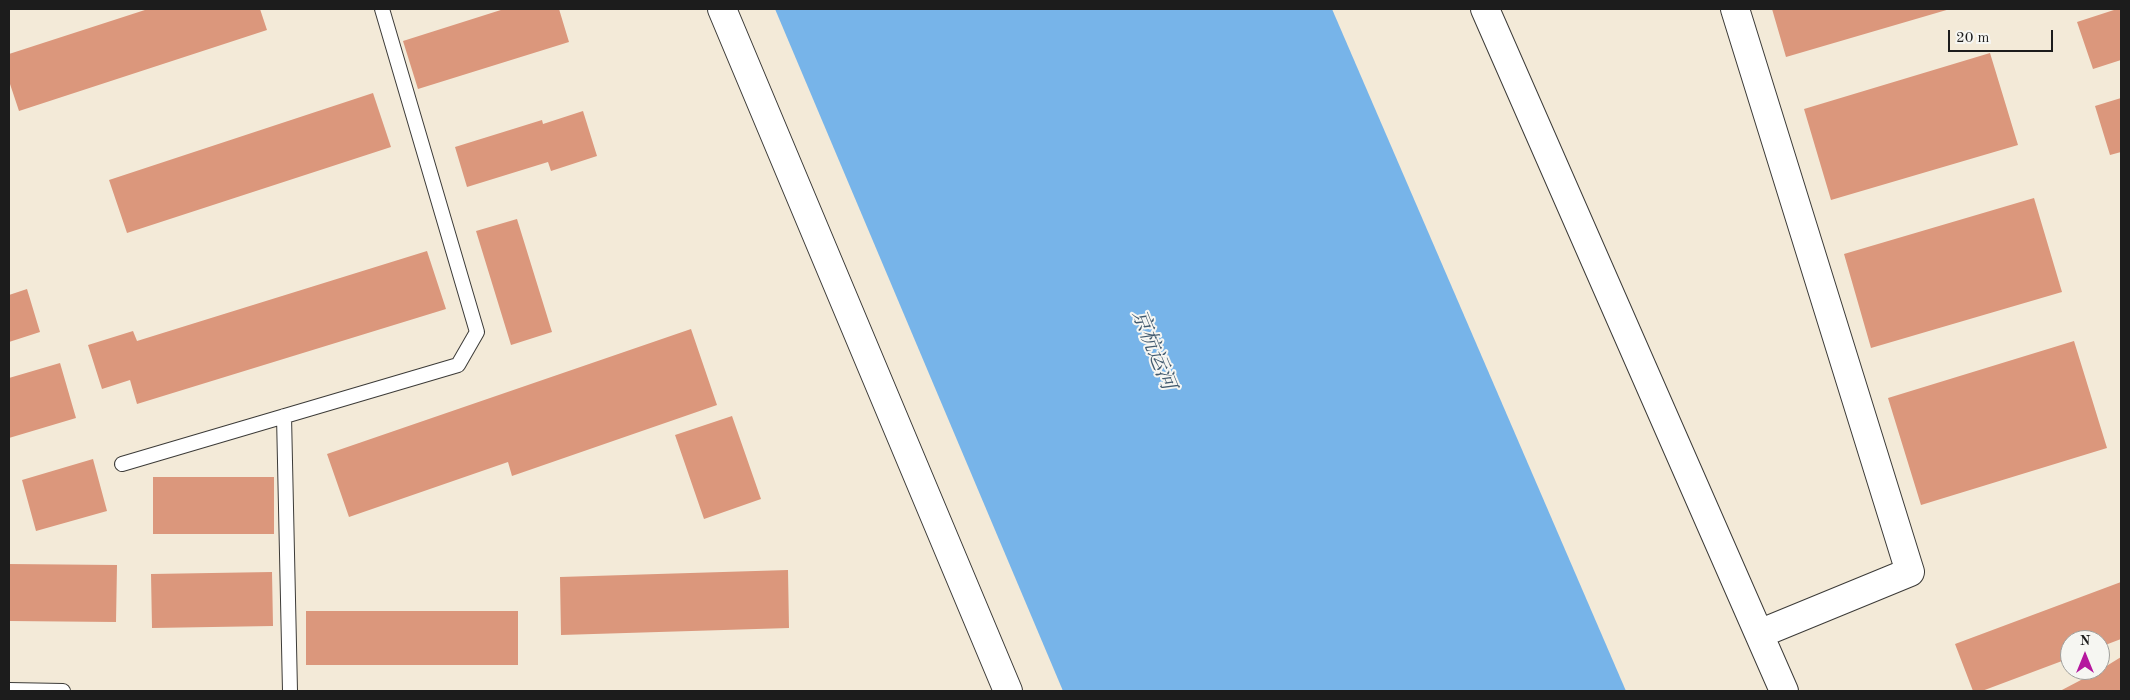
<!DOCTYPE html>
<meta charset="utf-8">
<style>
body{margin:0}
#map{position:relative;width:2130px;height:700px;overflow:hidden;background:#f3ead8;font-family:"Old Standard TT",serif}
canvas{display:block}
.frame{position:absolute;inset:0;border:10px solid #1c1c1c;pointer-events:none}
.north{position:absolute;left:2060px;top:630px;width:50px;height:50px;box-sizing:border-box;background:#f6f6f2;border:1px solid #9f9f9c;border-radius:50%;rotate:0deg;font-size:14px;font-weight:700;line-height:20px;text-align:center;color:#1c1c1c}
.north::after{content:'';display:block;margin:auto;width:18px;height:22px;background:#b5179e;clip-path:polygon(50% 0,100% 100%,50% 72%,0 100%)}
.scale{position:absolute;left:1948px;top:30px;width:105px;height:22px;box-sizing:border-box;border:2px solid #1c1c1c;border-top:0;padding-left:6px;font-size:15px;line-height:18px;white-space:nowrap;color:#1c1c1c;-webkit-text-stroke:4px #f6f6f2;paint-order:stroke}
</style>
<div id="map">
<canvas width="2130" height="700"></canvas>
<div class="frame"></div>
<div class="north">N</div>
<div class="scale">20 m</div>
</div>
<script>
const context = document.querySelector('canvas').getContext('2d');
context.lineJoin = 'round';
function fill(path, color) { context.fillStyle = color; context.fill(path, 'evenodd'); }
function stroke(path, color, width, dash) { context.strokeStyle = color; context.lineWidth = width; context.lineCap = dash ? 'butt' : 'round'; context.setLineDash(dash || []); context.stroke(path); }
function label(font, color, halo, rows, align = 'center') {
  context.font = font + ' "Old Standard TT","Noto Serif SC",serif'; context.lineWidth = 4; context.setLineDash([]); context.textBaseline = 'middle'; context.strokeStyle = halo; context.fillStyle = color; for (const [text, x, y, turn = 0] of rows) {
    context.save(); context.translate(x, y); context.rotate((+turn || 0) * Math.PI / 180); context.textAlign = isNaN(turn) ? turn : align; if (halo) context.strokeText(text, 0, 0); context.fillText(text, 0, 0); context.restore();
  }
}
const water = new Path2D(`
 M775,9H1332L1626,691H1063Z`);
const building = new Path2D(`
 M148,9H260L267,30L19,111L9,81V54Z
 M504,9H559L569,42L418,89L403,41Z
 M1772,9H1950L1786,57Z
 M2117,9H2121V60L2093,69L2077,22Z
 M1990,53L2018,145L1831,200L1804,109Z
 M373,93L391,147L127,233L109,180Z
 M2121,98V152L2110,155L2095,106Z
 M583,111L597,156L551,171L548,162L467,187L455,147L542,120L543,124Z
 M2034,198L2062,292L1871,348L1844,254Z
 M517,219L552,332L511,345L476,231Z
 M427,251L446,309L137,404L130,380L102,389L88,345L133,331L137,341Z
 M27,289L40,332L9,342V295Z
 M691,329L717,405L512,476L508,462L349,517L327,454Z
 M2074,341L2107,448L1921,505L1888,398Z
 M60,363L76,418L9,438V378Z
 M732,416L761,499L704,519L675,435Z
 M93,459L107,511L36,531L22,480Z
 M153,477H274V534H153Z
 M9,564L117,565L116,622L9,621Z
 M788,570L789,628L561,635L560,577Z
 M272,572L273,626L152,628L151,574Z
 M2121,582V639L2100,647V640H2070V658L1982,691H1973L1955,644Z
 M306,611H518V665H306Z
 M2121,657V691H2060L2100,670Z`);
const lane = new Path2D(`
 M284,416L290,691
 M122,464L458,365L477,332L382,9
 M9,690L63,691`);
const street = new Path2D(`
 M722,9L1008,691
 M1485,9L1784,691
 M1735,9L1910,572L1759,634`);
const waterNames = [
 ["京杭运河",1153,350,68]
];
fill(water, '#77b4e9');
fill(building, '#db977c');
stroke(lane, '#3c3b38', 16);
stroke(street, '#3c3b38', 30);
stroke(lane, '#fff', 14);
stroke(street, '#fff', 28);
label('italic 21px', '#40596e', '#f6f6f2', waterNames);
</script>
